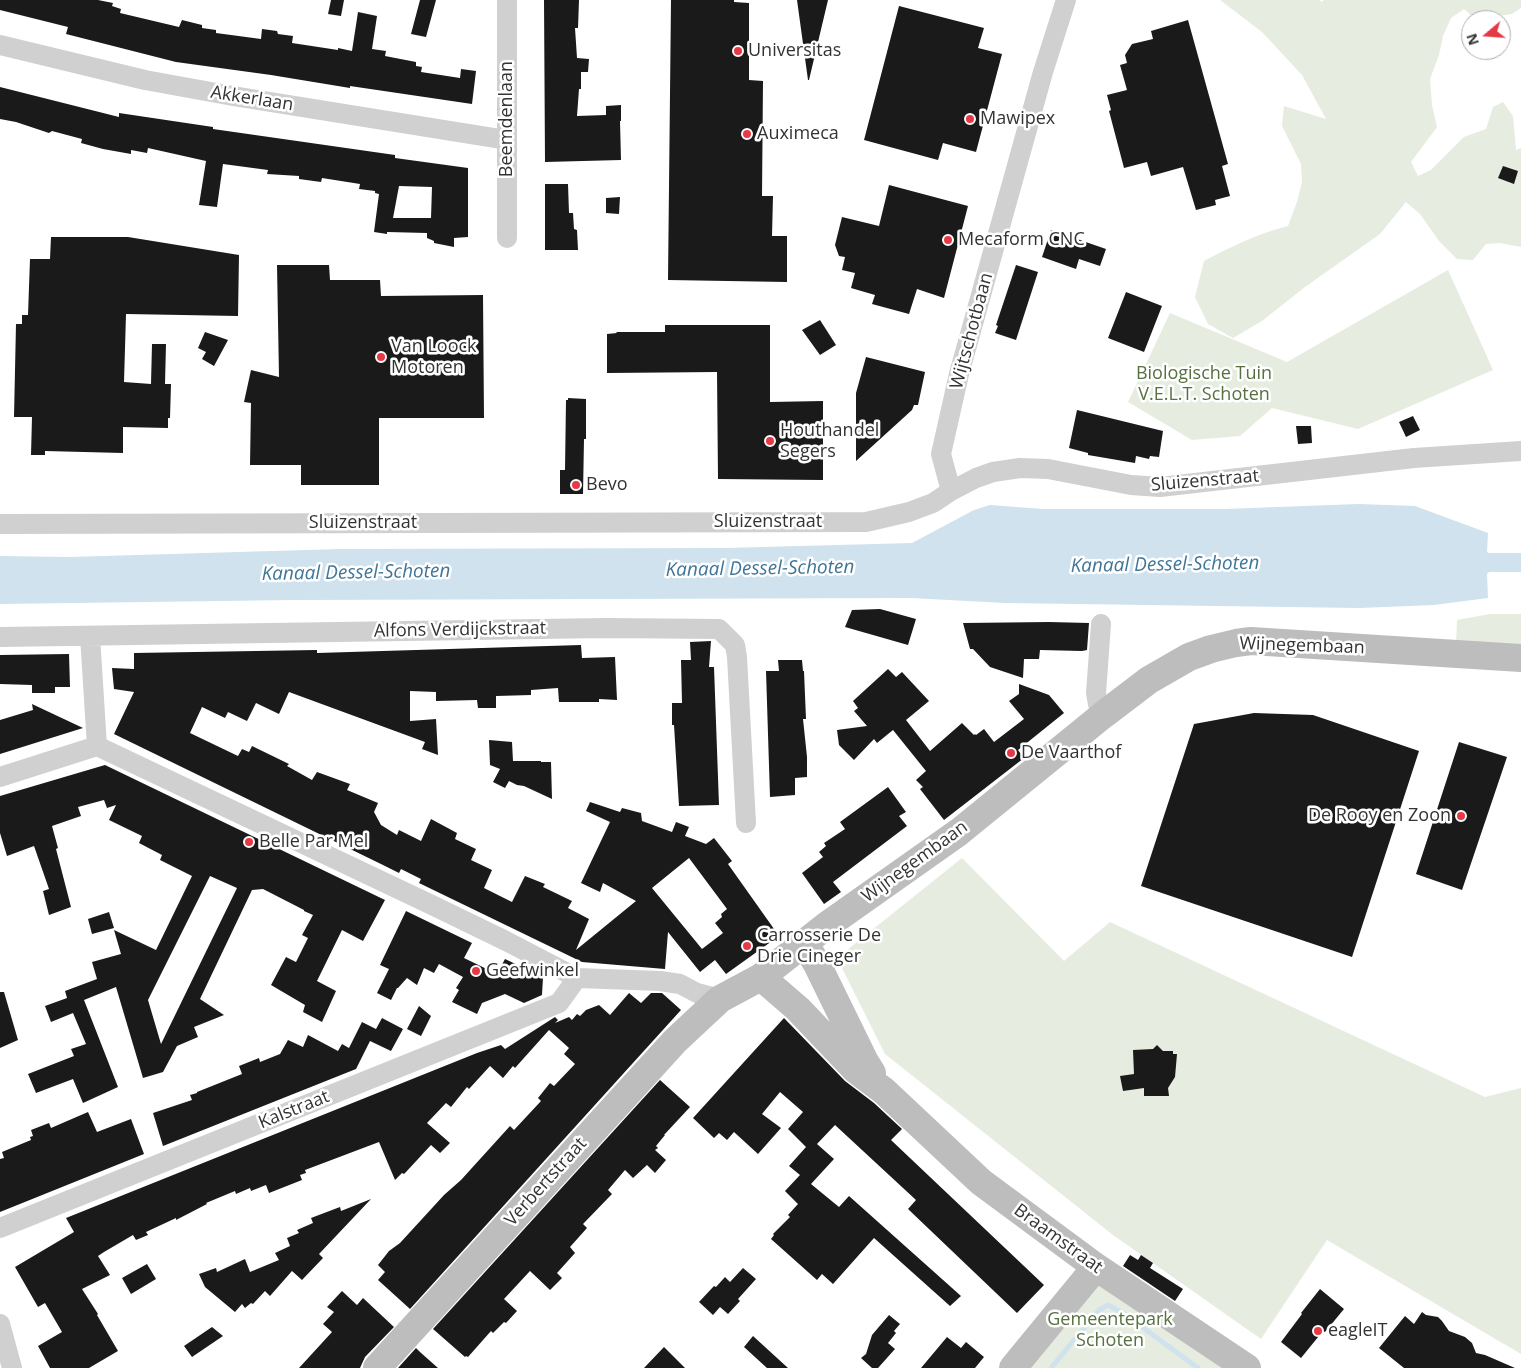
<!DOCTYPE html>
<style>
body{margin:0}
#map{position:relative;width:1521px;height:1368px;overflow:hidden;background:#fff;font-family:"Open Sans",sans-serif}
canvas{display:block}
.north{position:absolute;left:1461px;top:10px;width:50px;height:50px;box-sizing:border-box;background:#fff;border:1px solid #adadad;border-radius:50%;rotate:252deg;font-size:14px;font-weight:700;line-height:20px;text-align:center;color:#333}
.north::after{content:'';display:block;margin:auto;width:18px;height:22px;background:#e63946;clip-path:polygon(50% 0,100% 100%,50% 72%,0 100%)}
</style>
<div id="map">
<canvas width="1521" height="1368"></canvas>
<div class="north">N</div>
</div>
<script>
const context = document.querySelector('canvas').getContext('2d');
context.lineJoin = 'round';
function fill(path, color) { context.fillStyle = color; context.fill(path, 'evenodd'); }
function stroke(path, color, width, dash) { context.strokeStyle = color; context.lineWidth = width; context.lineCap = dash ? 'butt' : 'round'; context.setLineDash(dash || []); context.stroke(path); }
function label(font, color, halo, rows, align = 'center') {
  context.font = font + ' "Open Sans",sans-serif'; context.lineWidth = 5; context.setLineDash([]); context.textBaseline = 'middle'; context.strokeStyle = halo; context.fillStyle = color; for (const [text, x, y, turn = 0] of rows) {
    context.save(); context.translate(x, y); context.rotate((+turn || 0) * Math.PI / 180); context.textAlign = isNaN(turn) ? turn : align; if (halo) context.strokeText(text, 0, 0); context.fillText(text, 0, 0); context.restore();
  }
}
const green = new Path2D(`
 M1220,0H1319L1322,2L1324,0H1521V8L1512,14L1483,18L1473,17L1464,9L1451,18L1443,36L1439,55L1430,79L1432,105L1437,127L1411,162L1418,176L1431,170L1464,137L1486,129L1493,107L1503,102L1513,116L1516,150L1521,148V247L1500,243L1486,244L1473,260L1457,259L1439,241L1420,214L1406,202L1380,234L1305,287L1262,321L1233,338L1208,324L1195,297L1204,261C1233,246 1256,234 1288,226L1297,202L1302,182L1301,164L1282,126L1284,106L1326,119L1302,75L1262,32Z
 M1448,270L1493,370L1358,429L1272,408L1240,436L1192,440L1128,402L1170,313L1287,362Z
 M1490,614H1521V649L1456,645L1457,620Z
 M962,858L1064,961L1110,922L1485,1097L1521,1088V1354L1327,1240L1261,1339L1113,1235L885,1054L837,958Z
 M1105,1278L1222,1368H1031Z`);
const water = new Path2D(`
 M1358,504L1415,506L1488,533L1487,552L1489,553H1521V572H1489L1487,574L1488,598L1434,605L1359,608L1005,603L911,598L294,600L0,604V556L70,557L340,549L726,548L912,543L974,510L990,505L1043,509H1225Z`);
const stream = new Path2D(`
 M1051,1368L1099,1310L1108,1305L1123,1313L1198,1368`);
const building = new Path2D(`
 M0,0H98L113,3L112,6L121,9L120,13L179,27L182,20L202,25V28L216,30V33L261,39L262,29L277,31L278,34L293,36L292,43L338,50V48L352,51L358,12L377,16L372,49L386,51L385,56L416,62V66L422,67L421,72L460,78L461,69L476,71L472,104L350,86V88L271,75L176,62L66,34L68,27L0,10Z
 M331,0H344L341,16L328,14Z
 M420,0H436L426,37L411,34Z
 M544,0H579L578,28H575L577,58L589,59L588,72H581V89H579L577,116L606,115V106L621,105V121H620L621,160L545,162Z
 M671,0H734V2L749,3V80L763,81L762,196H773L772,236H787V282L668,280Z
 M797,0H828L809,80H808Z
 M899,6L984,28L978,48L1002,54L976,152L943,143L938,160L864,140Z
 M1188,20L1228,164L1222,166L1230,196L1215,200L1216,205L1196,210L1183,167L1151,176L1147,162L1124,168L1109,111L1111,110L1107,95L1127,90L1120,65L1127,63L1125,55L1132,44L1153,39L1151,31Z
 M0,87L119,117V113L213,127V129L395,155V158L468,168V237L454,238V247L434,243V241L427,238V233L387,232V234L374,232L379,194L375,193V191L359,189L360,184L322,178L321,182L299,179V176L267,174L268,170L223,164L217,207L199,205L206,161L148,148L147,153L131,150V154L103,149L81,143L82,139L52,131L49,133L16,122L0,119ZM399,186L432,187L431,218H393Z
 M1503,166L1518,171L1514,184L1498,178Z
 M545,184H568L569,213H573L574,229L577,230L578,250H545Z
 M889,185L968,206L944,298L917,289L909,314L872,304L875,295L851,288L855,273L842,270L845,257L839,256L835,245L842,217L879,226Z
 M620,197L619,214L606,213V198Z
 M1051,230L1106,249L1100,266L1079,259L1076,269L1042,257Z
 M51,237H128L239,255L238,316L126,314L124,382L151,384L152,344H166L165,384H171L170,418H168V428L123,427V453L45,451V455H31L32,417H14L16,324H22V315H28L30,259H50Z
 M277,265H329L330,280H380L381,296L483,295L484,418H379V485H301V465H250L251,403L244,402L251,370L279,377Z
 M1016,265L1038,272L1016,340L995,333L998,326L996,325Z
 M1126,292L1162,306L1144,352L1108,338Z
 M820,320L836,345L820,355L802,330Z
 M665,325H770V402L823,401V480L718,479L717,372L607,373V334L617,333L616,332H665Z
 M205,332L228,340L214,366L202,359L206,352L198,348Z
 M866,357L925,372L918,405H914L912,410L856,461V393Z
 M568,398L586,399V439H584L583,494H560V470H565L566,400H568Z
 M1077,410L1163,431L1159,457L1150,456L1149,459L1136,456L1135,463L1088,455V453L1069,448Z
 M1413,416L1420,430L1406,437L1399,422Z
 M1296,426H1311L1312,443L1298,444Z
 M880,609L916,619L908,645L845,627L852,610Z
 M1049,622L1089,623L1087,650L1082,651L1040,650L1039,659H1024L1023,678L990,667L973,649H970L963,623Z
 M711,641L709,667H714L719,805L679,806L674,725H672V703H682L681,660H691L690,642Z
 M581,645L582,658L615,657L617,700L599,699V702H559L558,688L531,690V695L496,696V708H478L477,700L436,701V692L410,691V721L436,719L438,755L422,749L425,742L289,692L279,714L256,703L247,721L228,712L225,718L202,707L190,733L238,756L242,749L249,752L252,746L289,764L287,766L312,780L317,772L350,784L347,790L378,803L374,812L381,825L397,835L399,830L421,841L431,819L457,833L455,839L476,849L471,860L492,870L484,888L512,902L525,876L545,884L543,887L572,901L568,908L589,919L576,950L636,901L603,883L600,892L581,883L610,822L586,811L590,802L620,812L622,808L641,813L642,821L672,832L676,822L689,827L685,836L706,844L714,838L732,861L728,864L779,936L726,974L715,960L700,972L668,932L665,969L582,962L419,883L421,879L401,869L399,873L383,865L114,734L134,692L114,689L112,668L134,669V653L317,650V653ZM689,858L727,909L721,914L722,917L715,923L723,933L702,949L652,888Z
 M69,654L70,687H55V693H32V685L0,684V655Z
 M778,660H802L803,671H804L806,719H803L807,757V777L795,778V795L770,797L766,671H779Z
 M888,669L896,677L902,672L929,701L906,720L930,751L962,723L974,735L975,734L976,735L984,729L994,742L1024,719L1009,701L1019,694V684L1049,695L1064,713L1018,750L1024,758L944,820L920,789L923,787L916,780L926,771L893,730L877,743L874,739L854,760L839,745L837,730L867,726L854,711L858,708L853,701Z
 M32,704L83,728L0,754V720L33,710Z
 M1254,713L1313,715L1419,751L1352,957L1141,886L1194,724Z
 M489,740L512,742L513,761H541V762H551L552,799L524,786L517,785L509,781L505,788L493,782L500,769L490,765Z
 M1459,742L1507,757L1462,890L1416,874Z
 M105,765L385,900L363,941L342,930L317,981L336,991L322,1022L303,1012L305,1005L271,985L286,957L296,962L308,938L302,935L313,915L304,911V910L263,889L252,890L200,999L224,1015L194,1027L198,1037L177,1046L163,1072L143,1078L116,987L84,1000L118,1087L83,1103L73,1079L36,1093L28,1074L74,1056L71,1049L86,1044L73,1013L51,1022L45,1006L67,998L65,991L97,979L92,962L121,954L114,930L156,950L192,876L160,860L162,855L139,843L142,836L109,820L116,805L107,808L104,800L78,807L81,816L52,826L58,848L56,849L71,907L49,915L43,891L49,889L34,846L7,856L0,833V796ZM210,876L237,888L161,1044L148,1000Z
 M888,787L906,812L899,816L907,826L833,882L841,892L824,904L802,873L823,857L819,852L826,846L824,843L845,829L840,822Z
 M406,911L472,943L464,958L497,974L505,959L543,977L542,995L524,1003L505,994L482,1003L477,1014L452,1002L459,990L456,988L463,977L439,964L434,973L424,968L417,985L407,978L398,988H397L391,1000L377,993L389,969L380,965Z
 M109,912L114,928L92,934L88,919Z
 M0,992H4L18,1040L0,1048Z
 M629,993L641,1003L651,993H662L681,1010L410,1309L378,1280L385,1272L378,1265L389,1251L400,1243L444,1195L461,1180L510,1126L514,1130L541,1101L538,1098L550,1083L554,1086L575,1064L564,1054L569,1048L549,1030L515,1068L513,1066L503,1078L490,1066L469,1089L467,1087L451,1107L446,1103L427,1123L450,1143L440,1153L431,1145L406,1172L404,1174L402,1173L395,1180L379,1142L305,1170L306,1173L300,1175L302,1180L269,1193L266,1185L251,1191L250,1188L236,1194L235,1191L206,1203L207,1204L176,1220V1218L146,1232L148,1235L136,1240L133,1235L104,1252L98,1256L110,1275L82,1289L98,1314L97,1315L118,1351L89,1368H50L38,1346L62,1332L45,1303L38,1307L15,1267L74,1232L66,1218L477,1053L501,1045L505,1049L555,1017L558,1020L555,1023L569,1017L572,1020L577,1014L580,1016L586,1010L599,1005L610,1015Z
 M419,1006L431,1016L421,1036L407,1029Z
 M382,1018L403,1029L391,1051L370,1041L356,1069L163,1146L153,1113L192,1100L190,1095L197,1093V1092L242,1074L239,1066L259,1058L260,1062L280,1054L288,1040L303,1047L308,1035L338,1051L342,1044L349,1048L362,1022L376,1029Z
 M784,1018L845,1081L874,1103L902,1129L891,1140L1044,1285L1017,1313L908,1209L916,1200L835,1125L817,1144L834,1159L811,1184L839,1207L849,1196L961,1296L950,1306L874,1238L833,1284L822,1274L817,1280L771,1239L774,1235L773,1234L790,1217L788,1215L798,1204L785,1191L800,1175L789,1166L806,1147L788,1129L803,1112L780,1092L762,1114L781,1128L758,1154L734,1132L727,1140L719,1133L714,1138L693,1118Z
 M1157,1045L1163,1051H1173V1054H1177L1175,1077L1168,1088L1169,1096H1144V1088L1123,1091L1120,1076L1134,1074L1133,1050L1153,1049Z
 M660,1080L690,1107L664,1135H665L656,1146L658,1148L655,1150L666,1160L655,1173L647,1165L633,1178L625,1170L608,1190L612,1194L583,1224L587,1228L570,1247L575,1253L557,1273L562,1278L550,1290L530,1271L504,1299L517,1311L506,1323L504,1322L493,1333L491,1331L468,1357L466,1356L465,1357L433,1329Z
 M88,1112L97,1132L131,1119L144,1154L0,1212V1159L4,1158L2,1152L31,1140L30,1137L33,1136L31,1130L49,1123L51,1128Z
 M371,1199L319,1254L323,1258L302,1280L292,1271L270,1296L265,1291L253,1304L251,1303L245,1308L242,1304L235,1312L205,1287L199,1274L216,1268L217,1272L245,1259L250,1272L279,1260L275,1253L290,1246L287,1238L299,1233L297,1230L313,1223L311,1218L340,1207L341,1211Z
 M1130,1255L1138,1260L1141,1255L1153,1263L1150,1268L1183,1289L1175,1301L1123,1266Z
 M147,1264L156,1279L131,1294L122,1278Z
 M743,1268L756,1279L738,1299L740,1301L728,1314L720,1307L713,1315L699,1302L714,1286L716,1287L725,1277L730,1282Z
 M1320,1289L1344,1309L1325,1332L1323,1331L1301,1358L1281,1342L1302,1314L1301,1313Z
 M342,1291L357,1305L363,1298L394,1327L365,1357L360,1368H299L332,1332L323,1324L334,1312L327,1307Z
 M1422,1312L1426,1315L1438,1317L1442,1321L1449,1331L1465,1337L1472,1343L1476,1353L1485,1355L1515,1368H1404L1379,1348L1405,1316L1414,1324Z
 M889,1315L900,1324L894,1331L896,1333L888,1343L895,1349L878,1368H872L861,1358L866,1354L872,1335Z
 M212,1327L223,1336L192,1357L184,1346Z
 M753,1336L788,1368H767L744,1347Z
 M947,1337L961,1348L966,1342L984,1357L975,1368H921Z
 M664,1347L685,1368H644Z
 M416,1348L420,1352L438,1368H398Z`);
const street = new Path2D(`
 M0,45L145,80L233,96L507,140
 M507,238V0
 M951,491L941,454L959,374L1043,72L1066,0
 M0,524L866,522L909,512L933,503L951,491L976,478L993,472L1020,468L1048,469L1131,485L1160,487L1414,458L1521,451
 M1101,624L1096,693L1098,704L1103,715
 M90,636L97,746
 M0,637L606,628L719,629L735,645L737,657L746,823
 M0,777L97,746L434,906L506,941L577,978L660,981L680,984L697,993L720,999
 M0,1228L559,1003L577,978
 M0,1324L12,1368`);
const secondary = new Path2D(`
 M805,944L817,964L864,1060L872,1073
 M761,977L798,1009L856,1070L884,1091L981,1182L1096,1267L1247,1368
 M377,1368L675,1041L720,999L761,977L826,926L959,832L1103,715L1149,680L1189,657L1211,649L1236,643L1251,641L1521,658
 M1013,1368L1096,1267`);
const markers = [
 [738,51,5,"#e63946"],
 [970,119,5,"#e63946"],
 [747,134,5,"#e63946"],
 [948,240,5,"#e63946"],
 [381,357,5,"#e63946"],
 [770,441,5,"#e63946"],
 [576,485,5,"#e63946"],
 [1011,753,5,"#e63946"],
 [1461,816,5,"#e63946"],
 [249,842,5,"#e63946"],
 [747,946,5,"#e63946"],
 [476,971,5,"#e63946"],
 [1318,1331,5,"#e63946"]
];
const poiNames = [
 ["Universitas",748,51],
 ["Mawipex",980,119],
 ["Auximeca",757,134],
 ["Mecaform CNC",958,240],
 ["Van Loock",391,347],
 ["Motoren",391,368],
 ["Houthandel",780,431],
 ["Segers",780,452],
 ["Bevo",586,485],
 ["De Vaarthof",1021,753],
 ["De Rooy en Zoon",1451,816,"right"],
 ["Belle Par Mel",259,842],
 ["Carrosserie De",757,936],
 ["Drie Cineger",757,957],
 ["Geefwinkel",486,971],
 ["eagleIT",1328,1331]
];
const streetNames = [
 ["Akkerlaan",252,99,9],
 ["Beemdenlaan",507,119,-90],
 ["Wijtschotbaan",972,331,-75],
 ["Sluizenstraat",1205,481,-5],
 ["Sluizenstraat",768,522],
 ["Sluizenstraat",363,523],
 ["Alfons Verdijckstraat",460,630,-1],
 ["Wijnegembaan",1302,646,2],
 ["Wijnegembaan",915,862,-36],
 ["Kalstraat",294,1110,-22],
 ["Verbertstraat",546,1182,-48],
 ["Braamstraat",1058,1239,36]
];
const parkNames = [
 ["Biologische Tuin",1204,374],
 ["V.E.L.T. Schoten",1204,395],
 ["Gemeentepark",1110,1320],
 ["Schoten",1110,1341]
];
const waterNames = [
 ["Kanaal Dessel-Schoten",1165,565,-1],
 ["Kanaal Dessel-Schoten",760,569,-1],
 ["Kanaal Dessel-Schoten",356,573,-1]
];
fill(green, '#e6ecdf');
fill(water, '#cfe2ee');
stroke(stream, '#cfe2ee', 5);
fill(building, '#1a1a1a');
stroke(street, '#d0d0d0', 20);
stroke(secondary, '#bdbdbd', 28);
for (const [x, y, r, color] of markers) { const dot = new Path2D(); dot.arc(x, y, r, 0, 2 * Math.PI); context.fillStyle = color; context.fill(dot); stroke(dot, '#fff', 2); }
label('18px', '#333', '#fff', poiNames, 'left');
label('18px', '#333', '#fff', streetNames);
label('18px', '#56703f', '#fff', parkNames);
label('italic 19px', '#3f7597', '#fff', waterNames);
</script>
